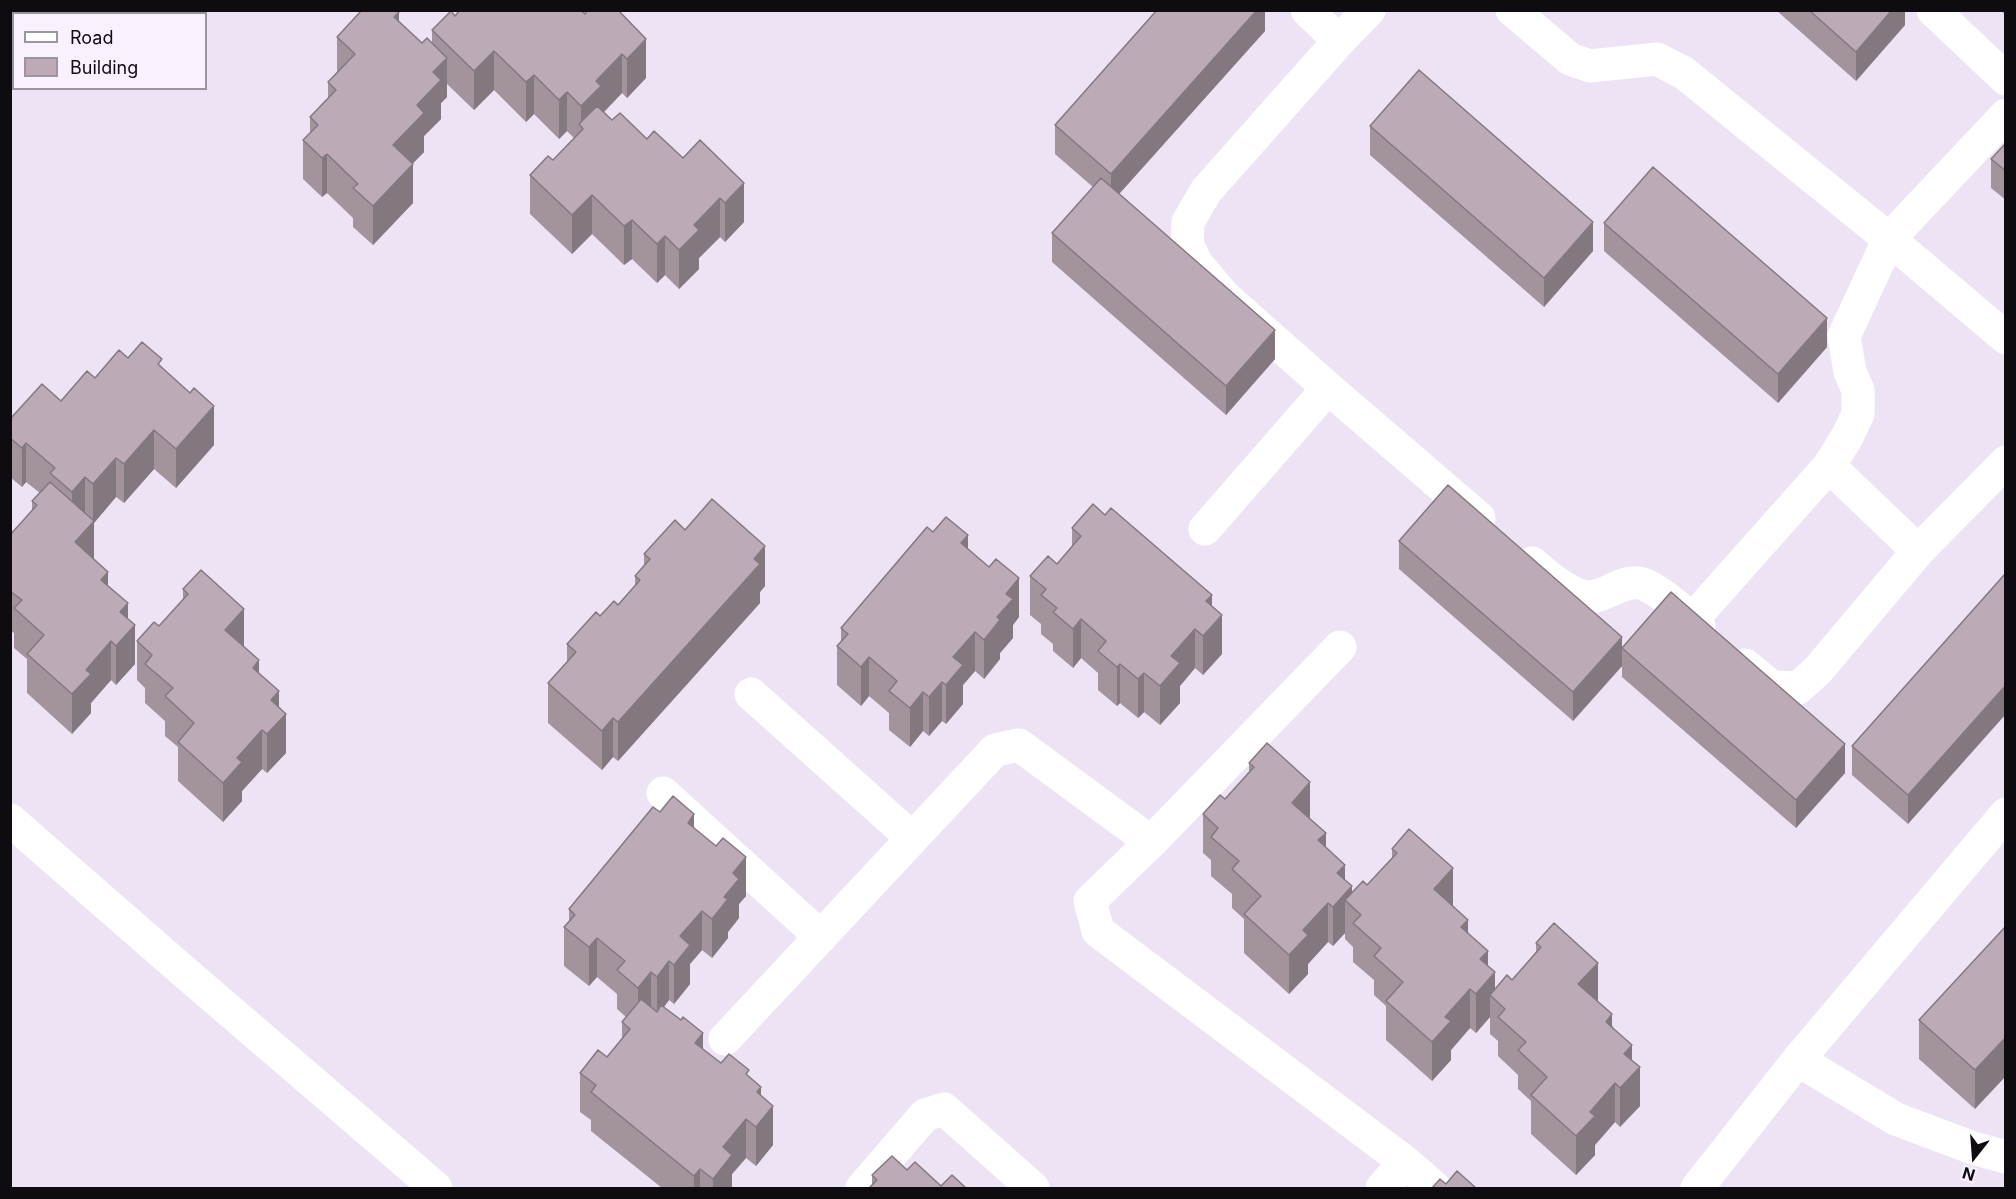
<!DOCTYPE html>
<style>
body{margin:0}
#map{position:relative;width:2016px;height:1199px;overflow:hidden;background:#eee3f4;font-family:Inter,sans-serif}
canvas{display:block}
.frame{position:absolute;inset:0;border:12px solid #0f0c11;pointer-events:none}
.legend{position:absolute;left:12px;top:12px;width:195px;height:78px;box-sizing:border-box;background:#faf1ff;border:2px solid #9c95a0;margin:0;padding:8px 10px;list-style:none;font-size:18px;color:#0f0c11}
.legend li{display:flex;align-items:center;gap:12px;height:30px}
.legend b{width:30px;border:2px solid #9c95a0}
.north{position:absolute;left:1944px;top:1127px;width:60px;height:60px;-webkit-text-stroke:4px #faf1ff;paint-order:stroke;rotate:197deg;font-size:16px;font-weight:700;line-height:24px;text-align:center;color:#0f0c11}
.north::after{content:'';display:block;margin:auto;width:21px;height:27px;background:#0f0c11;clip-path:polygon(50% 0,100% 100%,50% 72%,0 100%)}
</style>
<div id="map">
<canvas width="2016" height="1199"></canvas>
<div class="frame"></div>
<ul class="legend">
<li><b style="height:8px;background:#fff"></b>Road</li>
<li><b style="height:16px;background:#bcabb7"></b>Building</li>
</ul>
<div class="north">N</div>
</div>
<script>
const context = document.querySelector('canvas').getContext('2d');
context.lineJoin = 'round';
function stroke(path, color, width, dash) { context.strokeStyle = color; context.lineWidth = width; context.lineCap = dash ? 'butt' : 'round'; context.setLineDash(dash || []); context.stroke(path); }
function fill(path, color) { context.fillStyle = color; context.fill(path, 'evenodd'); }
const minor = new Path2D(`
 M1307,10L1339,41
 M1369,10L1339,41L1206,191L1188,222L1187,243L1196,263L1224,296L1328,388L1479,518
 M1512,10L1570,59L1590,66L1657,59L1684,73L1889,239L2006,338
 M1933,10L2006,79
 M1205,529L1328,388
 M1918,551L1829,466L1847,437L1858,414V390L1850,372L1844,336L1889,239L2006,115
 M1532,563C1546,575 1575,601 1595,596C1610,593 1623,581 1639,583C1655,585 1686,615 1699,626
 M1692,620L1829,466
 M1340,647L1151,842L1090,901L1098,931L1405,1162L1435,1188
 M1745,665L1772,687L1798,688L1817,671L1918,551L2006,462
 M751,694L912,838
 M663,793L821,937
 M10,820L189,976L436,1188
 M725,1039L995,750L1019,745L1151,842
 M1798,1060L1896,1119L1973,1148L2006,1157
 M862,1188L925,1115L944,1109L1033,1188
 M1382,1188L1405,1162
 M1697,1188L1798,1060L2006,814`);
const wall = new Path2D(`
 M103,10H184V14H105L103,12Z
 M581,10L646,78L627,98L622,93L604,112L612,120L647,139L654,131L744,222L725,242L720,237L699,258V269L679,289L665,275L657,283L632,259L624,265L592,234L572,254L530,214V175L553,160L574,138L567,131L559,139L534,114L526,122L494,90L474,110L447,84V97L441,103V119L424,136V152L412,164L413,203L373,245L353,227V218L327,193L322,197L303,179V140L310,134V117L328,98V82L337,73V37L399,21L422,43H432V30L455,16Z
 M1265,10V31L1119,194L1275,359L1226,415L1052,262V233L1093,187L1055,154V125Z
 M1776,10H1905V25L1856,81Z
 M2000,10H2006V15Z
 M1370,126L1593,251L1544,307L1370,155Z
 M2006,143V200L1991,188V159Z
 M1604,223L1827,347L1778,403L1604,251Z
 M128,358L162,367L214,445L176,488L154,469L124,503L116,497L94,523V559L108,586L128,619L135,664L116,685L111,680L91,703V713L72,734L27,693V659L14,648V633L10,630V535L32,511V501L40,493L26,482L22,487L10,477V419L61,401Z
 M1072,528L1212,606L1222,654L1203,675L1195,668L1180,686V703L1160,725L1144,712L1138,718L1120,703L1117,706L1098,690V673L1081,658L1073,668L1053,651V644L1041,634V624L1030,615V576L1057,564L1072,547Z
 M685,530L765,586L760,592V603L618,761L613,757L602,770L548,723V683L567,662V644L600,616L618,605L635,586V576L644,565V554Z
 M933,532L968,549L1019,617L1013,625V638L1000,653V659L984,679L975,671L963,685V704L946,724L942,721L929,736L923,731L910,747L889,730V713L869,696L861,706L837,685V646L841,642V628Z
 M1399,541L1622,648L1845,773L1796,828L1622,677V666L1573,721L1399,569Z
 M2005,574L1908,824L1852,775V746Z
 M183,589L244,647L279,707L286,753L267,773L262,769L242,791V801L223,822L178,781V747L165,736V721L145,703V688L137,680V641L159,626L183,599Z
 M1249,763L1310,819L1352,893L1367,885L1392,858V849L1453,906L1488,966L1495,989L1512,980L1536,952V943L1598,1001L1632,1060L1640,1106L1620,1127L1615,1122L1595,1145V1155L1576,1175L1531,1134V1101L1518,1089V1075L1498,1056V1041L1490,1034V1017L1476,1033L1470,1028L1451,1050V1060L1432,1081L1386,1040V1006L1374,995V980L1353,962V947L1345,939V933L1333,946L1328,942L1308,964V974L1289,994L1244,953V919L1232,908V894L1211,876V860L1203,853V814L1225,799L1249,772Z
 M660,812L694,828L746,896L739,904V918L728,932V938L712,958L702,950L690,964V984L674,1004L669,1000L664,1007L703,1049L721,1063L749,1077L761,1096L773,1145L756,1166L746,1158L732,1174V1188H662L591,1131V1120L580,1112V1073L607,1057L622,1039V1022L626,1017L617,1009V994L597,977L589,986L564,966V927L569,922V909Z
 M2006,926L1975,1109L1919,1059V1020Z
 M872,1175L941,1186L966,1188L872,1185Z`);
const shadedWall = new Path2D(`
 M143,10H149V14H143Z
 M164,10H184V14H164Z
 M1257,10H1265V31L1111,203V174Z
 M1892,10H1905V25L1856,81V52Z
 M399,12V51L394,17Z
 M646,39V78L627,98V59Z
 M494,51V90L474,110V71Z
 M622,54V93L601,115L583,129L581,126V106L596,81Z
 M447,58V97L441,103V119L424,136V152L393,184V145L417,105L433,72Z
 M534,75V114L526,122V82Z
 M567,92V131L559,139V100Z
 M327,154V193L322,197V158Z
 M413,164V203L373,245V206Z
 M744,183V222L725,242V203Z
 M592,195V234L572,254V215Z
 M720,198V237L699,258V269L679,289V250L694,225Z
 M632,220V259L624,265V226Z
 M1593,222V251L1544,307V278Z
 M665,236V275L657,283V244Z
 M1827,318V347L1778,403V374Z
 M1275,330V359L1226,415V386Z
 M214,406V445L176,488V449Z
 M154,430V469L124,503V464Z
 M26,443V482L22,487V448Z
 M116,458V497L94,523V560L75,542L93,521V484Z
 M85,477V516L72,531V492Z
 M968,535V574L961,543Z
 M765,546V586L760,592V603L618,761V722Z
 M108,572V611L101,580Z
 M1019,578V617L1013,625V638L1000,653V659L984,679V640L1006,594Z
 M1212,595V627L1222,615V654L1203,675V636L1206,601Z
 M128,603V633L135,625V664L116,685V646L120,612Z
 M244,609V648L225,630Z
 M1081,619V658L1073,668V629Z
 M1195,629V668L1180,686V703L1160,725V686L1171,656Z
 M975,632V671L963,685V704L946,724V685L953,657Z
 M1622,637V666L1573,721V692Z
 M111,641V680L91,703V713L72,734V694L86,670Z
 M869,657V696L861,706V667Z
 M259,660V699L253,668Z
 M1120,664V703L1117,706V667Z
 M1144,673V712L1138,718V679Z
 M942,682V721L929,736V697Z
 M2006,685V714L1908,824V795Z
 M279,691V722L286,714V753L267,773V734L271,700Z
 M923,692V731L910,747V708Z
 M613,718V757L602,770V731Z
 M262,730V769L242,791V801L223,822V783L237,758Z
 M1845,744V773L1796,828V800Z
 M1310,782V821L1292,803Z
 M694,814V854L688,823Z
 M1326,833V872L1318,840Z
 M746,857V896L739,904V918L728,932V938L712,958V919L724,897L733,873Z
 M1345,865V894L1352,886V907L1345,900V933L1333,946V907L1337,873Z
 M1453,868V907L1434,889Z
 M1328,903V942L1308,964V974L1289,994V955L1303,930Z
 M702,911V950L690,964V984L674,1004V965L680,936Z
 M1468,920V959L1461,927Z
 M597,938V977L589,986V947Z
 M1488,951V981L1495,972V999L1490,995V1017L1476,1033V994L1480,959Z
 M669,961V1000L657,1016V977Z
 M1598,963V1002L1578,984Z
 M651,972V1011L638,1027V988Z
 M1470,989V1028L1451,1050V1060L1432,1081V1042L1445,1017Z
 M1612,1014V1053L1606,1022Z
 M703,1033V1072L695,1043Z
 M2006,1037V1076L1975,1109V1070Z
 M1632,1045V1075L1640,1067V1106L1620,1127V1088L1624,1054Z
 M1615,1083V1122L1595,1145V1155L1576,1175V1136L1590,1112Z
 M761,1087V1120L773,1106V1145L756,1166V1127L757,1092Z
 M746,1119V1158L732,1174V1188H713V1179L723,1147Z
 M700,1169V1188H694V1176Z`);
const building = new Path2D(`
 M362,10H398L399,12L394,17L422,43L427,38L447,58L433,72L441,80L417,105L424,113L393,145L413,164L373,206L353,188L358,184L327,154L322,158L303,140L318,125L310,117L336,90L328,82L355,54L337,37Z
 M460,10H581L585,14L588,10H618L646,39L627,59L622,54L596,81L601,86L581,106L567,92L559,100L534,75L526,82L494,51L474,71L432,30L451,11L455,16Z
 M1157,10H1257L1111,174L1055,125Z
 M1809,10H1892L1856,52Z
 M1419,70L1593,222L1544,278L1370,126Z
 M597,106L612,120L620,113L647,139L654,131L683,158L700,140L744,183L725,203L720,198L694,225L699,230L679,250L665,236L657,244L632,220L624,226L592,195L572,215L530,175L548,156L553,160L583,129L579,124Z
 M2006,143V171L1991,159Z
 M1653,167L1827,318L1778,374L1604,223Z
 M1101,178L1275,330L1226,386L1052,233Z
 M142,342L162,359L158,364L190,393L194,388L214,406L176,449L154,430L124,464L116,458L93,484L85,477L72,492L50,473L55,468L26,443L22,448L10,438V419L42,384L61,401L87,371L95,378L119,350L128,358Z
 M50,482L94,521L75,542L108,572L101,580L128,603L120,612L135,625L116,646L111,641L86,670L91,674L72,694L27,654L44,635L14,608L22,600L10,591V535L37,505L32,501Z
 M1448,485L1622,637L1573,692L1399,541Z
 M712,499L765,546L754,559L760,564L618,722L613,718L602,731L548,683L576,652L567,644L596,612L600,616L614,601L618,605L640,580L635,576L650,559L644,554L675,520L685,530Z
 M1093,504L1105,515L1111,508L1212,595L1206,601L1222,615L1203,636L1195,629L1171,656L1180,663L1160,686L1144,673L1138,679L1120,664L1117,667L1098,651L1106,641L1081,619L1073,629L1053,612L1057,608L1041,595L1046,589L1030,576L1048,556L1057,564L1081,536L1072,528Z
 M946,517L968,535L961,543L989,567L996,559L1019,578L1006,594L1013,599L997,617L1000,620L984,640L975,632L953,657L963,665L946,685L942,682L929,697L923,692L910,708L889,691L897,681L869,657L861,667L837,646L848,634L841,628L927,527L933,532Z
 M201,570L244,609L225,630L259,660L253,668L279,691L271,700L286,714L267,734L262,730L237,758L242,762L223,783L178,742L194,723L165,696L173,688L145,664L152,655L137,641L154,622L159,626L188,594L183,589Z
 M2005,574L2006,685L1908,795L1852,746Z
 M1671,592L1845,744L1796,800L1622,648Z
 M1267,743L1310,782L1292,803L1326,833L1318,840L1345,865L1337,873L1352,886L1333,907L1328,903L1303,930L1308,935L1289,955L1244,914L1261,896L1232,869L1239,861L1211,837L1218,828L1203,814L1220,795L1225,799L1254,767L1249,763Z
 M673,796L694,814L688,823L716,846L723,838L746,857L733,873L739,879L724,897L728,899L712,919L702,911L680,936L690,945L674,965L669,961L657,977L651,972L638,988L617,970L625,961L597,938L589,947L564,927L575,915L569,909L653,807L660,812Z
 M1409,829L1453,868L1434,889L1468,920L1461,927L1488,951L1480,959L1495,972L1476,994L1470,989L1445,1017L1451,1021L1432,1042L1386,1001L1403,982L1374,956L1381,948L1353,923L1361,915L1345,900L1363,881L1367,885L1397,853L1392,849Z
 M1554,923L1598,963L1578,984L1612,1014L1606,1022L1632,1045L1624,1054L1640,1067L1620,1088L1615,1083L1590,1112L1595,1116L1576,1136L1531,1095L1547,1077L1518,1050L1526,1042L1498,1017L1505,1009L1490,995L1507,975L1512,980L1541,947L1536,943Z
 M2006,926V1037L1975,1070L1919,1020Z
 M641,999L657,1012L661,1005L681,1020L683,1017L703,1033L695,1043L721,1063L729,1054L749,1070L746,1074L761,1087L757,1092L773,1106L756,1127L746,1119L723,1147L732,1155L713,1179L700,1169L694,1176L591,1092L596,1085L580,1073L598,1050L607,1057L630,1029L622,1022Z
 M892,1156L907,1170L915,1162L941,1186L952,1175L966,1188H869L877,1180L872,1175Z
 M1457,1171L1476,1188H1432L1440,1179L1446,1184Z`);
stroke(minor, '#fff', 33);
fill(wall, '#a2939d');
fill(shadedWall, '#847880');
fill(building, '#bcabb7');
stroke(building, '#847880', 1.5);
</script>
